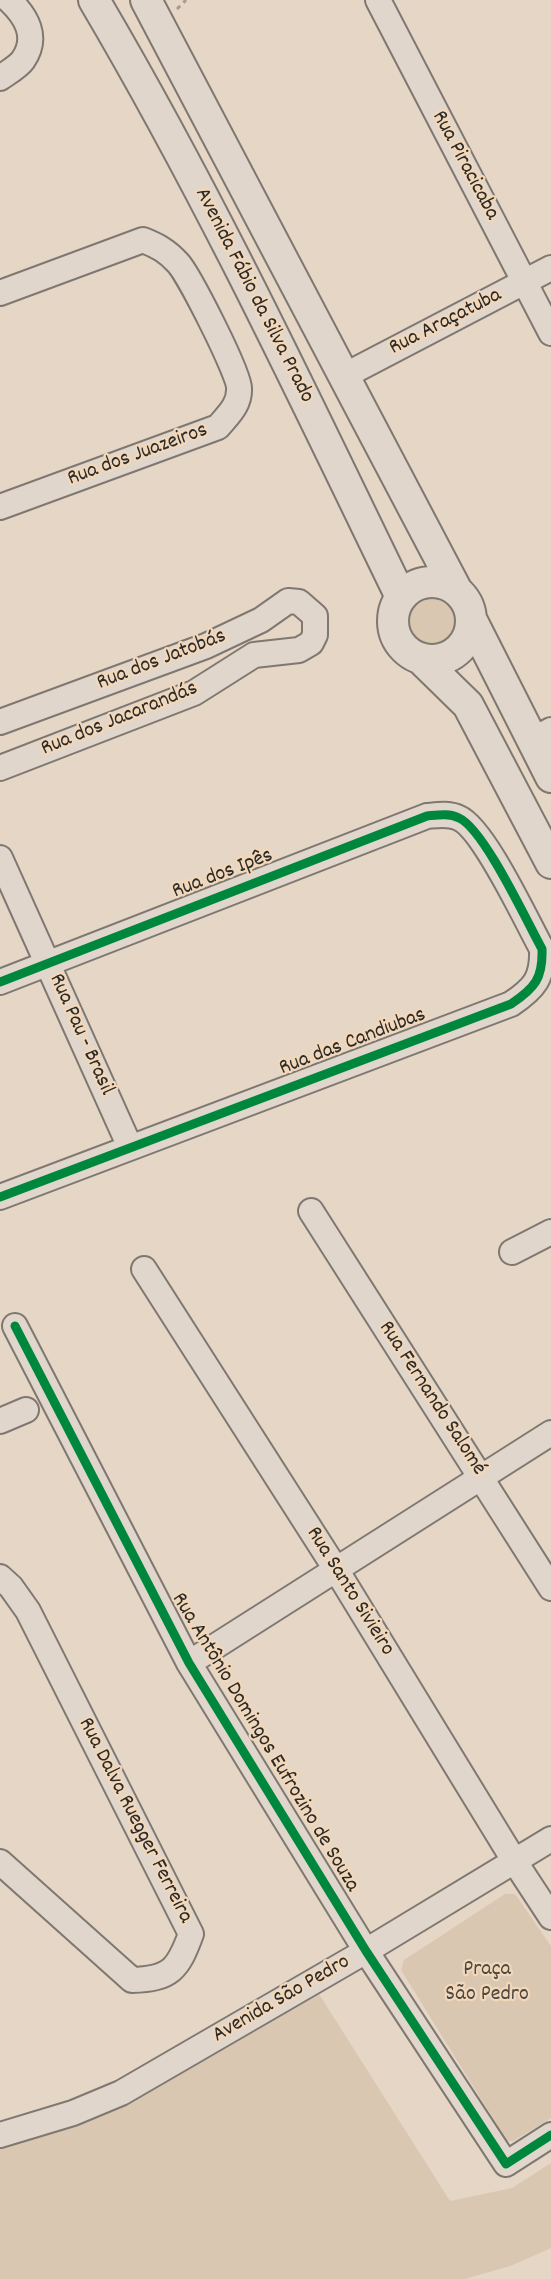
<!DOCTYPE html>
<meta charset="utf-8">
<style>
body{margin:0}
canvas{display:block;background:#e5d6c6}
</style>
<canvas width="551" height="2279"></canvas>
<script>
const context = document.querySelector('canvas').getContext('2d');
context.lineJoin = 'round';
function fill(path, color) { context.fillStyle = color; context.fill(path, 'evenodd'); }
function stroke(path, color, width, dash) { context.strokeStyle = color; context.lineWidth = width; context.lineCap = dash ? 'butt' : 'round'; context.setLineDash(dash || []); context.stroke(path); }
function label(font, color, halo, rows, align = 'center') {
  context.font = font + ' Dekko,sans-serif'; context.lineWidth = 4.5; context.setLineDash([]); context.textBaseline = 'middle'; context.strokeStyle = halo; context.fillStyle = color; for (const [text, x, y, turn = 0] of rows) {
    context.save(); context.translate(x, y); context.rotate((+turn || 0) * Math.PI / 180); context.textAlign = isNaN(turn) ? turn : align; if (halo) context.strokeText(text, 0, 0); context.fillText(text, 0, 0); context.restore();
  }
}
const green = new Path2D(`
 M403 621a28 28 0 1 1 56 0a28 28 0 1 1-56 0Z
 M505,1894H515L551,1946V2118L513,2141H507L401,1970L404,1960Z
 M319,1994L450,2201L512,2188L551,2163V2248L510,2266L465,2279H0V2146L79,2124L128,2103Z`);
const path = new Path2D(`
 M177,9L186,0`);
const minor = new Path2D(`
 M378,0L551,333
 M0,78C7,73 18,67 23,60C39,37 26,16 9,0
 M0,293L143,240C158,246 167,251 178,263C189,275 239,373 239,388C240,405 228,415 218,427L0,507
 M342,377L551,268
 M0,722L206,646L261,620L288,601L299,602L315,616V635L311,643L299,650L254,655L194,693L0,768
 M532,740L551,730
 M0,858L130,1147
 M0,982L427,816C438,815 449,813 459,818C484,829 527,922 542,949C543,978 535,988 511,1004L0,1197
 M311,1211L551,1588
 M512,1252L551,1232
 M144,1269L337,1571L515,1862L551,1917
 M15,1326L189,1663L366,1951L506,2164L551,2135
 M0,1421L26,1410
 M0,1577L11,1587L28,1611L191,1934C178,1969 171,1979 132,1980L0,1862
 M189,1663L551,1433
 M0,2135L73,2113L121,2093L366,1951L551,1839`);
const major = new Path2D(`
 M94,0C208,193 303,395 401,597
 M146,0L456,589
 M393 621a39 39 0 1 1 78 0a39 39 0 1 1-78 0Z
 M471,619L551,777
 M421,659L468,705L551,863`);
const cycleway = new Path2D(`
 M0,982L427,816C438,815 449,813 459,818C484,829 527,922 542,949C543,978 535,988 511,1004L0,1197
 M15,1326L189,1663L366,1951L506,2164L551,2135`);
const streetNames = [
 ["Rua Piracicaba",464,166,62],
 ["Avenida Fábio da Silva Prado",253,296,63],
 ["Rua Araçatuba",446,323,-27],
 ["Rua dos Juazeiros",138,456,-20],
 ["Rua dos Jatobás",162,661,-21],
 ["Rua dos Jacarandás",120,720,-22],
 ["Rua dos Ipês",223,875,-21],
 ["Rua Pau - Brasil",80,1035,66],
 ["Rua das Candiubas",353,1043,-21],
 ["Rua Fernando Salomé",431,1399,57],
 ["Rua Santo Sivieiro",349,1592,58],
 ["Rua Antônio Domingos Eufrozino de Souza",264,1743,59],
 ["Rua Dalva Ruegger Ferreira",134,1821,63],
 ["Avenida São Pedro",282,2000,-30]
];
const parkNames = [
 ["Praça",487,1971],
 ["São Pedro",487,1996]
];
fill(green, '#dac7b2');
stroke(minor, '#7f7871', 28);
stroke(major, '#7f7871', 34);
stroke(path, '#a39b94', 3, [4.5, 4.5]);
stroke(minor, '#e0d6cb', 24);
stroke(major, '#e0d6cb', 30);
stroke(cycleway, '#00873e', 9);
label('22px', '#2b2b2b', '#f2d7b9', streetNames);
label('22px', '#4c4843', '#f2d7b9', parkNames);
</script>
